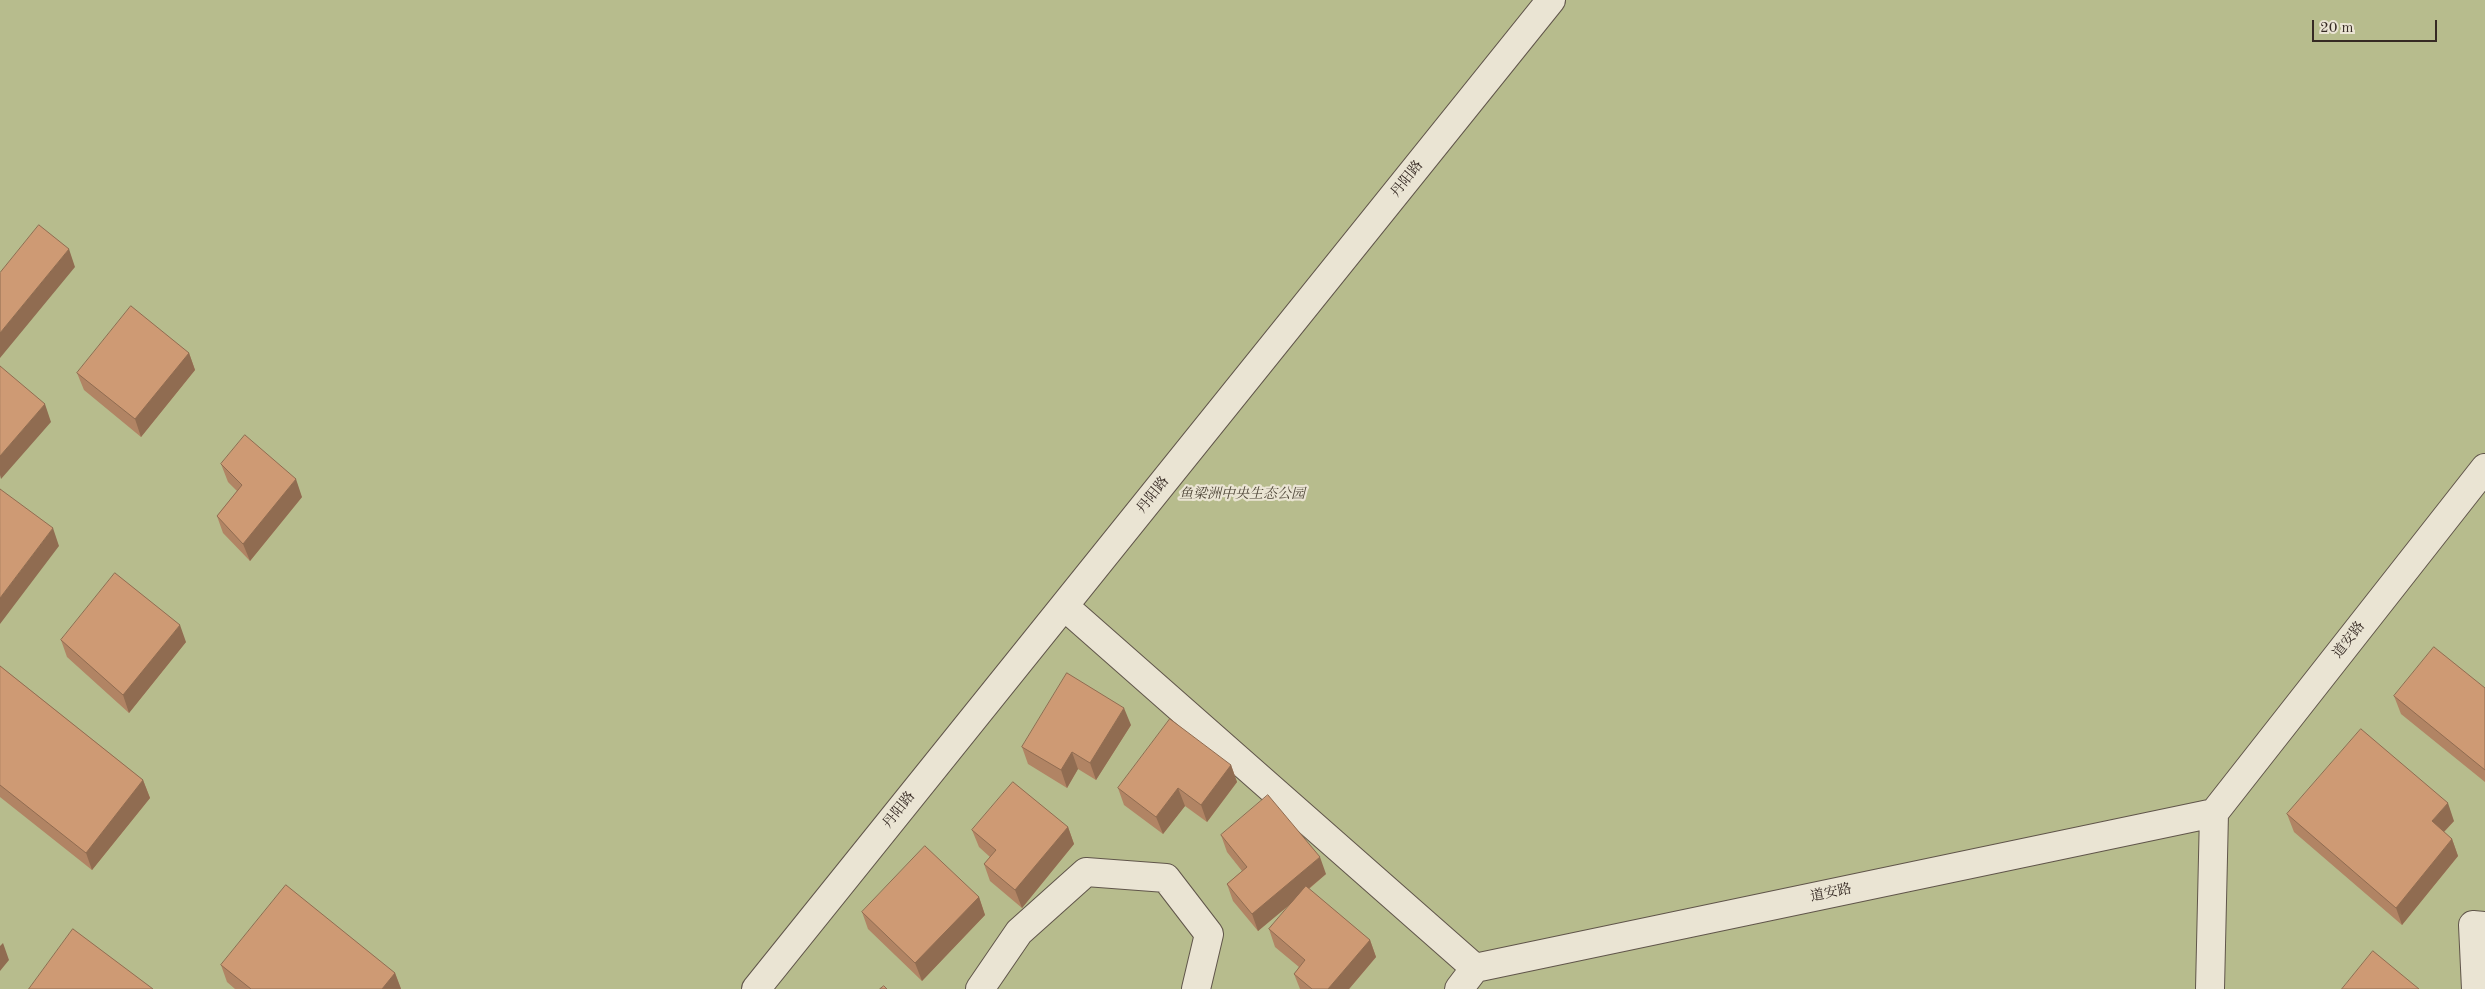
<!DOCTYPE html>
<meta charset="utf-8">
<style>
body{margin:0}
#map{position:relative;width:2485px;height:989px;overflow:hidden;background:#dfd6bc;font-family:"Old Standard TT",serif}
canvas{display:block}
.scale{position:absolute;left:2312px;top:20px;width:125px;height:22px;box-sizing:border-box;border:2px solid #362a24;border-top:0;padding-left:6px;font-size:15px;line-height:18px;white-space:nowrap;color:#362a24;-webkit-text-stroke:4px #eae4d3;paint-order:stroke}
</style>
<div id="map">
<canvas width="2485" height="989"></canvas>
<div class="scale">20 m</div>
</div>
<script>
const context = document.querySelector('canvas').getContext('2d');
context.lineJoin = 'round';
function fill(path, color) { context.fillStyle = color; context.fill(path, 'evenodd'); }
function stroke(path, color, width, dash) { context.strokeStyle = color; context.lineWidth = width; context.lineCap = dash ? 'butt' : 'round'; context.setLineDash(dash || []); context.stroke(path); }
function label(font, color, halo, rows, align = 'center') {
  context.font = font + ' "Old Standard TT","Noto Serif SC",serif'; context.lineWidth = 4.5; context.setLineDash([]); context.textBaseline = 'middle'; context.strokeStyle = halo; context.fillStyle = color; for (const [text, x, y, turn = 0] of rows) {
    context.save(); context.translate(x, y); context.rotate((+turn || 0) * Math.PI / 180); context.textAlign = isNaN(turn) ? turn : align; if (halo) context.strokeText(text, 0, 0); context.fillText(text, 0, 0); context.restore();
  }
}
const green = new Path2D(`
 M0,0H2485V989H0Z`);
const minor = new Path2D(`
 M1064,606L1475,968
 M756,989L1551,0
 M980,989L1019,932L1086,872L1166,878L1209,934L1196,989
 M1459,989L1475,968L2214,813
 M2210,989L2214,813L2485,468
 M2476,989L2473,925L2485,926`);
const wall = new Path2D(`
 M189,353L195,370L141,437L84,390L77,373Z
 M221,464L302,497L250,561L223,533L217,516L237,491L228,482Z
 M61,640L186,642L129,713L67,657Z
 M0,666L143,780L150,798L92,870L0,797Z
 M2485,688V782L2401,714L2394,696Z
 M1131,725L1096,780L1078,769L1067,788L1028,764L1022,747Z
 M1231,765L1237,782L1207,822L1185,806L1163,834L1124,805L1118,788Z
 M2287,814L2454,821L2444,832L2452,839L2458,856L2402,925L2294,832Z
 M1068,827L1074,844L1022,908L990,881L984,864L990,857L979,847L972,830Z
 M1221,835L1326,874L1309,889L1370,940L1376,957L1349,989H1300L1294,974L1299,967L1275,947L1269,929L1292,903L1258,931L1233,901L1227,884L1242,871L1227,852Z
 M979,897L985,915L922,981L868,929L862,912Z
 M221,965L395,973L401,989H235L227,982Z`);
const shadedWall = new Path2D(`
 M69,249L75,267L0,358V333Z
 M189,353L195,370L141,437L135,419Z
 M45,404L51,422L1,479L0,475V456Z
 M296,479L302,497L250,561L243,544Z
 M53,528L59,546L0,624V598Z
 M180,625L186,642L129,713L123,695Z
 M1124,708L1131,725L1096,780L1090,763Z
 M1072,752L1078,769L1067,788L1061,770Z
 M1231,765L1237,782L1207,822L1201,805Z
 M143,780L150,798L92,870L86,853Z
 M1178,788L1185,806L1163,834L1156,817Z
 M2448,803L2454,821L2438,838L2432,821Z
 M1068,827L1074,844L1022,908L1015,890Z
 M2452,839L2458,856L2402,925L2396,908Z
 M1320,857L1326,874L1258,931L1252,914Z
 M979,897L985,915L922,981L915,963Z
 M1370,940L1376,957L1349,989H1328Z
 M3,943L9,960L0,971V946Z
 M395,973L401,989H382Z`);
const building = new Path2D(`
 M39,225L69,249L0,333V273Z
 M131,306L189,353L135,419L77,373Z
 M0,366L45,404L0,456Z
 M245,435L296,479L243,544L217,516L242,485L221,464Z
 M0,489L53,528L0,598Z
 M115,573L180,625L123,695L61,640Z
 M2434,647L2485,688V770L2394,696Z
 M0,666L143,780L86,853L0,785Z
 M1067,673L1124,708L1090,763L1072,752L1061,770L1022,747Z
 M1170,719L1231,765L1201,805L1178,788L1156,817L1118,788Z
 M2361,729L2448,803L2432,821L2452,839L2396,908L2287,814Z
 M1013,782L1068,827L1015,890L984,864L996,850L972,830Z
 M1268,795L1320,857L1252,914L1227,884L1247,867L1221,835Z
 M925,846L979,897L915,963L862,912Z
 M286,885L395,973L382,989H251L221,965Z
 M1306,886L1370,940L1328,989H1312L1294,974L1305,960L1269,929Z
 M73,929L153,989H29Z
 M2373,951L2419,989H2342Z
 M884,986L887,989H880Z`);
const streetNames = [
 ["丹阳路",1407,179,-51],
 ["丹阳路",1153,495,-51],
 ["道安路",2349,640,-52],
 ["丹阳路",899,810,-51],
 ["道安路",1831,893,-12]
];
const parkNames = [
 ["鱼梁洲中央生态公园",1242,494]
];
fill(green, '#b7bc8d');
stroke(minor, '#60554a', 30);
stroke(minor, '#eae4d3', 28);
fill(wall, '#b18464');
fill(shadedWall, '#906c51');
fill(building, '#ce9a74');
stroke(building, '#906c51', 1);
label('14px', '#362a24', '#eae4d3', streetNames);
label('italic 14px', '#504739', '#eae4d3', parkNames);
</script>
